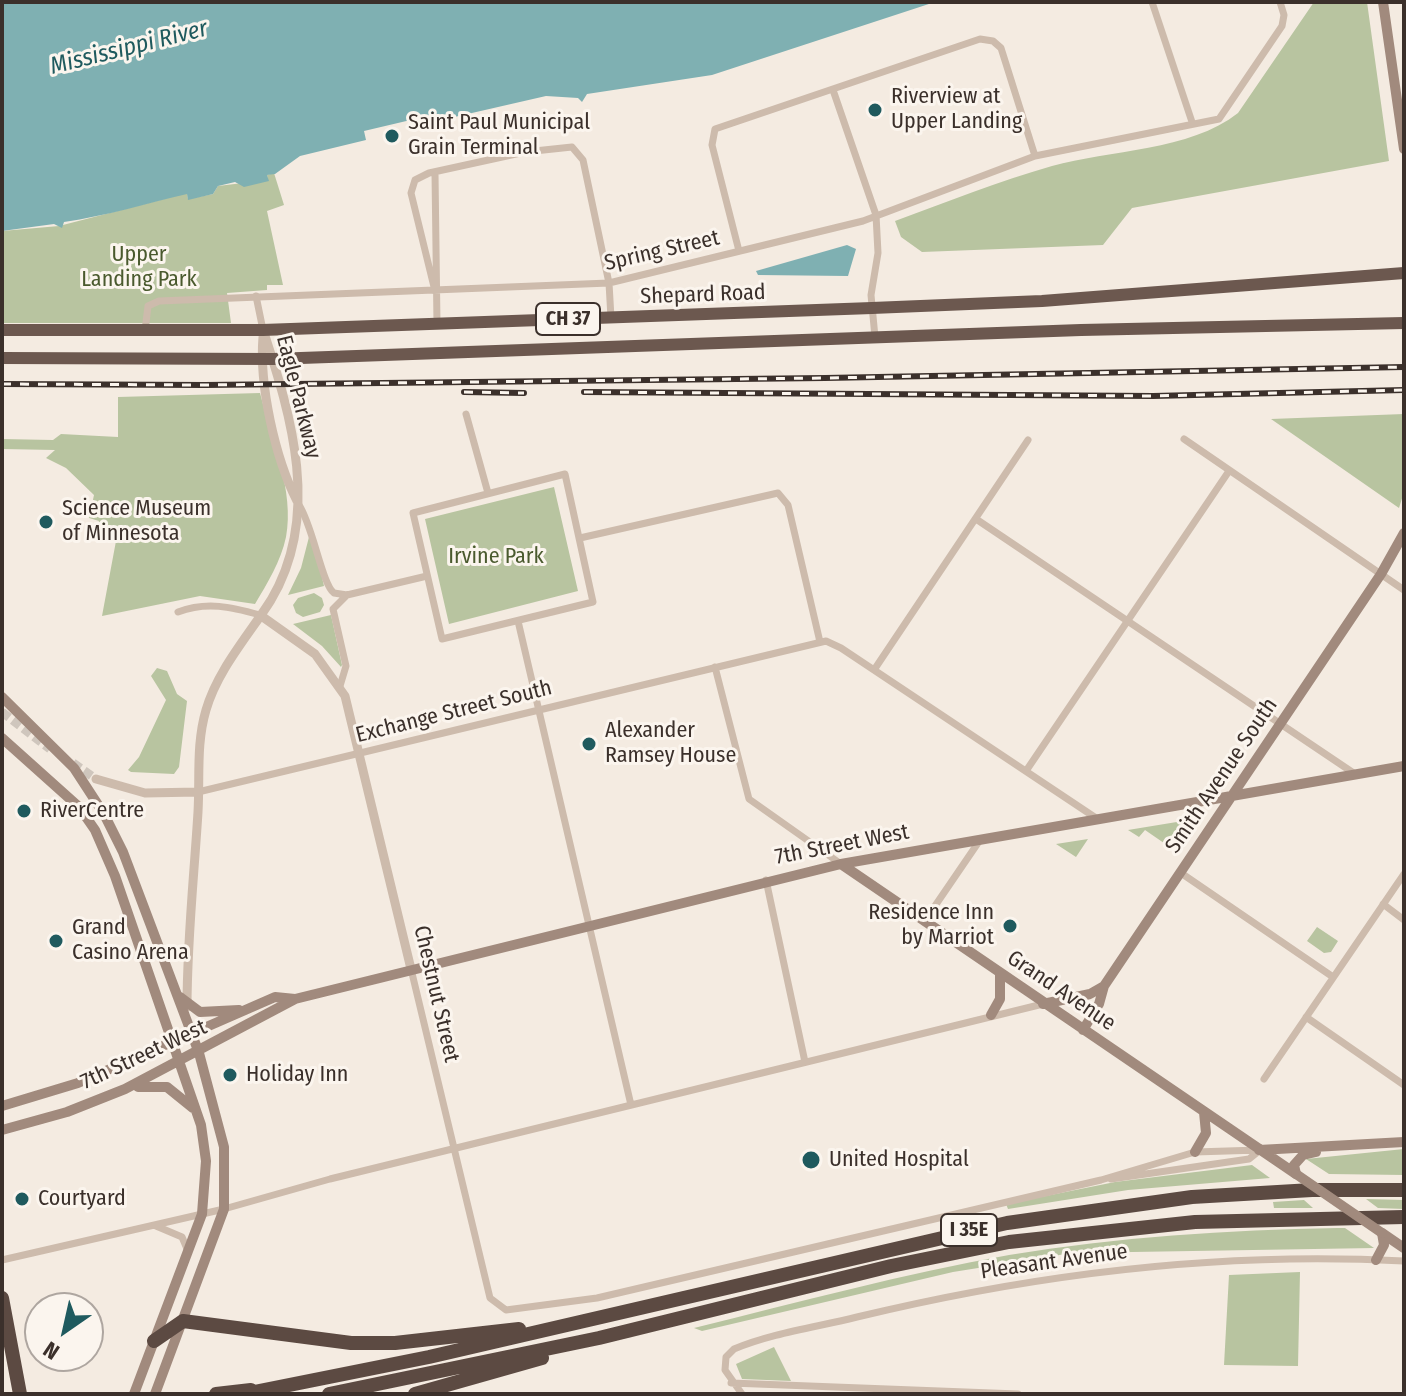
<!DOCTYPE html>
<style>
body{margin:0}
#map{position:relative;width:1406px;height:1396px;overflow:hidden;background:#f4ebe1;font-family:"Fira Sans Condensed",sans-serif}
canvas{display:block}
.frame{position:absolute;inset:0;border:4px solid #3b302b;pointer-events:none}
.north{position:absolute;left:24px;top:1292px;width:80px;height:80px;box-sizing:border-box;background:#fbf5ee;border:2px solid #aea6a0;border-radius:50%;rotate:214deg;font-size:22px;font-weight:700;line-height:32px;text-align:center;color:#3b302b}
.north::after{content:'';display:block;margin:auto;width:28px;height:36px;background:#1f5a5e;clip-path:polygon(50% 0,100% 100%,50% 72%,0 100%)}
</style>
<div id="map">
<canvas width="1406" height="1396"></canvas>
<div class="frame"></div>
<div class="north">N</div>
</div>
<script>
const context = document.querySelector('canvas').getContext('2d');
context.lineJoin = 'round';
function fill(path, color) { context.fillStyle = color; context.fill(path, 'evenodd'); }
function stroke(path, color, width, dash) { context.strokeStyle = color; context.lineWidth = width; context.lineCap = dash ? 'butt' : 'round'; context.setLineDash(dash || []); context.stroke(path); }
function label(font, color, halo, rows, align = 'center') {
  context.font = font + ' "Fira Sans Condensed",sans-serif'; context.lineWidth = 6; context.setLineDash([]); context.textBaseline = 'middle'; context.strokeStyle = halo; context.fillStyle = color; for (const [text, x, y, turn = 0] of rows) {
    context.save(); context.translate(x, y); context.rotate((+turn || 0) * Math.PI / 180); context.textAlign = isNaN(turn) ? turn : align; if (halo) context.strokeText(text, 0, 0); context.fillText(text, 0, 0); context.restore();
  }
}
const green = new Path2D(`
 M1314,2H1367L1389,161L1132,208L1103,245L922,252L901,237L895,221C947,202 999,181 1052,166C1109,150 1190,151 1238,113Z
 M274,173L284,205L267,211L283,285H267V290L227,293L231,323H2V231L59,226L187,193L188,199L213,194L218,186L268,180L267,175Z
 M260,393C271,436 295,492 286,537C281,561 267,584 255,604L200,596L102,616L116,541L95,535L99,521L89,518L94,495L66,468L46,458L55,450L2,449V439L53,440L61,434L118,437V397Z
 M1404,414V492L1399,508L1271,419Z
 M554,487L578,591L449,624L425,519Z
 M309,537L313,538L324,586L288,595L301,568Z
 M314,593L322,598L324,605L320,612L303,617L296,613L293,605L298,598Z
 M331,615L342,665L341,667L322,646L293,624Z
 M157,668L167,671L177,694L187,701L179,767L174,774L131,772L128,770L139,757L166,700L151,676Z
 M1195,819L1196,823L1177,852L1145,830L1139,837L1128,830Z
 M1088,839L1076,857L1056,844Z
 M1317,927L1338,941L1331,952L1324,953L1307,941Z
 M1404,1149V1175L1329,1174L1306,1159Z
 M1252,1165L1270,1178L1128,1190L1008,1209L1006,1204L1115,1182Z
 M1366,1199L1404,1200V1209L1378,1208Z
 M1304,1200L1313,1208H1274L1273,1202Z
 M1337,1228H1345L1374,1248L1072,1253L953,1272L702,1331L694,1328C799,1302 903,1274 1009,1255C1118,1237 1227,1230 1337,1228Z
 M1300,1272L1298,1366L1224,1365L1229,1275Z
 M774,1347L791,1381L742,1379L736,1364Z`);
const water = new Path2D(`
 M2,2H935L712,75L587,94L582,102L578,98L546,96L437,121L436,114L364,131L366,140L300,156L275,174L267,175L269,181L244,187L235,182L218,186L213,194L188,200L187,194C148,203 106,216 64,222L62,228L54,224L2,231Z
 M847,245L856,249L848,276L758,275L756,271Z`);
const tertiaryTunnel = new Path2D(`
 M2,712L50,749
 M73,763L96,779`);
const minor = new Path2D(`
 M1152,2L1192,122
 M833,90L876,215L878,253L871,295L875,337
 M435,173L437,324
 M739,251L712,145L715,129L980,39L993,41L1001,48L1035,156
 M435,291L411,193L415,180L429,173L525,152L572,147L583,160L609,283L611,318
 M256,296L263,330
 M145,331L148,306L159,301L609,283L863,221L1035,156L1219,119L1282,26L1284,15L1280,2
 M466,414L488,493
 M1184,439L1404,590
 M565,474L593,602L442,639L413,513Z
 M299,505C313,526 322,584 334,593L347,595L427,576
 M976,519L1355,774
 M580,538L778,493L788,505L820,642
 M178,612C207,601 231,607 260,615
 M518,621L631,1105
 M715,667L749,799L841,864
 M874,670L1028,440
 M340,686L346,666L333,609L347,595
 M1026,771L1229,471
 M198,792L826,641L841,648L1099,820
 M1181,873L1333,977
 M766,880L805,1062
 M1383,904L1404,920
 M924,922L980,840
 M411,969L490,1298L506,1310L597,1298L1101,1180L1195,1152L1259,1150
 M1306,1017L1404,1085
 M1264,1079L1404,874
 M1111,1179L1249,1159L1259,1151
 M156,1226L182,1237L188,1251
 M2,1260L224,1209L330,1179L1043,1004
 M731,1383L1018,1394
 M742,1394L725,1370L726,1357L734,1349C772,1333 817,1327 857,1317C1035,1274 1220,1251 1404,1261`);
const tertiary = new Path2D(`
 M263,337C259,385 275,458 297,501
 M260,615L315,654L345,696L411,969
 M96,779L145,793L198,792
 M187,1007C187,941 194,877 198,812C200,777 196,744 206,710C218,669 249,635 271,600C321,516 292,417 263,330`);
const secondary = new Path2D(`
 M1383,2L1404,149
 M2,697L74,768L104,814L123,852L199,1053L224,1147V1209L155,1394
 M2,738L79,807L95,830L115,876L201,1125L206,1161L202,1214L134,1394
 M841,864L1296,1174
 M180,997L200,1012L239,1010
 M1043,1004L1090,994L1104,986L1381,574L1404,533
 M991,1015L1000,999V974
 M1083,1030L1099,1004L1104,986
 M138,1087H167L193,1108
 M2,1106L78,1083L275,997L295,999L841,864L1404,766
 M2,1130L67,1112L125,1089L295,999
 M1259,1150L1404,1142
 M1195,1152L1206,1133L1204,1112
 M1296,1174L1294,1165L1303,1155L1316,1152
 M1382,1233L1404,1248
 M1376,1260L1384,1245L1382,1233`);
const trunk = new Path2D(`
 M2,330H263L872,308L1042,301L1404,273
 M2,358L273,359L1081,330L1404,323`);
const motorway = new Path2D(`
 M2,1298L20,1394
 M154,1341L183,1321L351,1343H395L519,1329
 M216,1394L251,1390
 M244,1394L429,1357L1007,1223L1192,1197L1312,1190H1404
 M329,1394L599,1338L891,1266L1009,1242L1195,1222L1404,1217
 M415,1394L542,1358`);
const rail = new Path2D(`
 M2,384L205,385L825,378L1404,367
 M464,392L524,393
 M584,392L1153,396L1404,390`);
const secondaryBridge = new Path2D(`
 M1296,1174L1382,1233`);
const markers = [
 [875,110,8,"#1f5a5e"],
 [392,136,8,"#1f5a5e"],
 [46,522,8,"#1f5a5e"],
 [589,744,8,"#1f5a5e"],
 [24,811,8,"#1f5a5e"],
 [1010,926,8,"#1f5a5e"],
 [56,941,8,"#1f5a5e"],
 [230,1075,8,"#1f5a5e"],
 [811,1160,10,"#1f5a5e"],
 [22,1199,8,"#1f5a5e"]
];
const shields = [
 [568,319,64],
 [969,1230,56]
];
const shieldNames = [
 ["CH 37",568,319],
 ["I 35E",969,1230]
];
const poiNames = [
 ["Riverview at",891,97],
 ["Upper Landing",891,122],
 ["Saint Paul Municipal",408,123],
 ["Grain Terminal",408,148],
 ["Science Museum",62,509],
 ["of Minnesota",62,534],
 ["Alexander",605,731],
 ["Ramsey House",605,756],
 ["RiverCentre",40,811],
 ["Residence Inn",994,913,"right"],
 ["by Marriot",994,938,"right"],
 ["Grand",72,928],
 ["Casino Arena",72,953],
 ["Holiday Inn",246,1075],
 ["United Hospital",829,1160],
 ["Courtyard",38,1199]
];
const streetNames = [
 ["Spring Street",662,251,-13],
 ["Shepard Road",703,295,-2],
 ["Eagle Parkway",298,397,76],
 ["Exchange Street South",454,712,-14],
 ["Smith Avenue South",1222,776,-56],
 ["7th Street West",842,845,-11],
 ["Grand Avenue",1061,991,34],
 ["Chestnut Street",436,994,77],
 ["7th Street West",144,1055,-25],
 ["Pleasant Avenue",1054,1262,-8]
];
const parkNames = [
 ["Upper",139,255],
 ["Landing Park",139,280],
 ["Irvine Park",496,557]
];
const waterNames = [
 ["Mississippi River",129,48,-14]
];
fill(green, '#b8c4a0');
fill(water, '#7fb0b2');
stroke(tertiaryTunnel, '#cfc6bd', 9, [9, 4.5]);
stroke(minor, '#cdbbac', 7);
stroke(tertiary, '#cdbbac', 9);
stroke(secondary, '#a18a7d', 10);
stroke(trunk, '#6c584f', 12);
stroke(motorway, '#5c4a42', 14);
stroke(rail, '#3b302b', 6);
stroke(rail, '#fbf5ee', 3, [9]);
stroke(secondaryBridge, '#a18a7d', 10);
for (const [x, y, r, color] of markers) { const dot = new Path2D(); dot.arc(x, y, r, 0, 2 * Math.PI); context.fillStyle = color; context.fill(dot); stroke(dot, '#fbf5ee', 3); }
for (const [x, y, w] of shields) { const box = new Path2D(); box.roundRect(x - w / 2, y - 16, w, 32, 6); context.fillStyle = '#fbf5ee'; context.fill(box); stroke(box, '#3b302b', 2); }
label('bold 20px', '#3b302b', null, shieldNames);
label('22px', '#3b302b', '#fbf5ee', poiNames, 'left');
label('22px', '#3b302b', '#fbf5ee', streetNames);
label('22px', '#4a5a2e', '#fbf5ee', parkNames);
label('italic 24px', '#1f5a5e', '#fbf5ee', waterNames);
</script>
